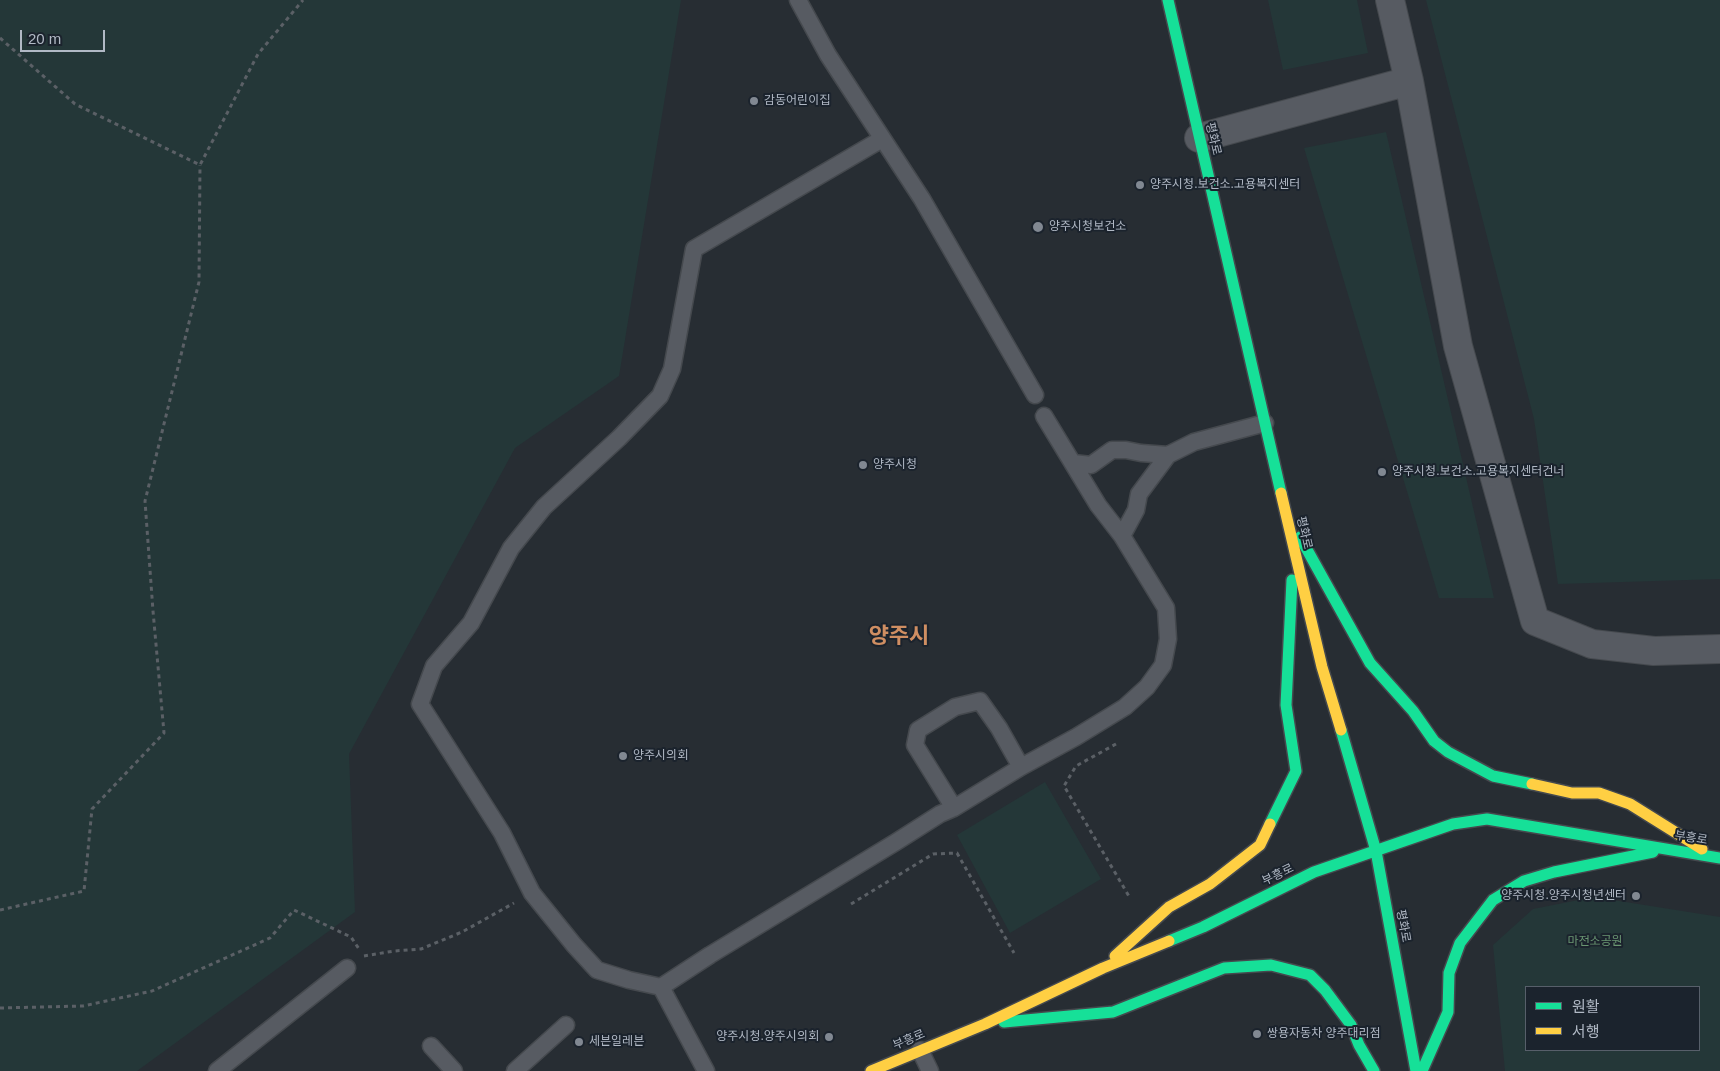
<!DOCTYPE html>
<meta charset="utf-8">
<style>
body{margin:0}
#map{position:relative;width:1720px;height:1071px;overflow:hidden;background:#272d33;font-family:Helvetica,"Noto Sans KR",sans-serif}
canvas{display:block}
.legend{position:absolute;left:1525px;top:986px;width:175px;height:65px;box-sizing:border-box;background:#1b232d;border:1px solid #575f6a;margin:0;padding:6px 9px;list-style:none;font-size:15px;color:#b1b9c5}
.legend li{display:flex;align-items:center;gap:10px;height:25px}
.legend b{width:25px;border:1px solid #575f6a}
.scale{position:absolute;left:20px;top:30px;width:85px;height:22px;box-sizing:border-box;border:2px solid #b1b9c5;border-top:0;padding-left:6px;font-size:15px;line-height:18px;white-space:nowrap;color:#b1b9c5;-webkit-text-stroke:4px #1b232d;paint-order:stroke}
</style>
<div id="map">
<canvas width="1720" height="1071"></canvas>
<ul class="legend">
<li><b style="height:6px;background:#16e098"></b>원활</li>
<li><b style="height:6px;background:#ffcf43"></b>서행</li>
</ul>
<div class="scale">20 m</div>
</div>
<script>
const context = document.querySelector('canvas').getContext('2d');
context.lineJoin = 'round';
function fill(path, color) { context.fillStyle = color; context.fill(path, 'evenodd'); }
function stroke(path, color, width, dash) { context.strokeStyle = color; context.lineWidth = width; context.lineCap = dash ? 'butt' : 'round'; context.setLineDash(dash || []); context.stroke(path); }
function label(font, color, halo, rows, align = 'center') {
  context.font = font + ' Helvetica,"Noto Sans KR",sans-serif'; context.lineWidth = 4; context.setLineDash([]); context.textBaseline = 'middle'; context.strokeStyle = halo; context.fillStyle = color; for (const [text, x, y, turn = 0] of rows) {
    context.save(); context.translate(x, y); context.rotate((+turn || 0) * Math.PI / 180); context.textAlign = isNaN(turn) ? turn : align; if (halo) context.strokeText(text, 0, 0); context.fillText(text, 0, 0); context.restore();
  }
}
const green = new Path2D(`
 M0,0H681L619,376L515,448L349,754L355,912L137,1071H0Z
 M1268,0H1357L1368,53L1283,70Z
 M1426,0H1720V579L1558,584L1534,419Z
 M1386,132L1494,598H1439L1304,148Z
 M1045,782L1101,879L1010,933L957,835Z
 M1594,897L1720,917V1071H1505L1493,945L1533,909ZM1526,987H1699V1050H1526Z`);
const path = new Path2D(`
 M0,38L75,104L200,165L258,54L303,0
 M1116,744L1076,766L1064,786L1130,898
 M851,904L933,854L957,853L1014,953
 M0,910L84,891L92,809L164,733L153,611L145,501L199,282L200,165
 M364,956L394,951L421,949L462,932L514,903
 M0,1008L83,1006L152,991L270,938L294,910L351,937L359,949`);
const lane = new Path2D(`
 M798,0L828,55L922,199L1035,395
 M882,139L694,249L672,369L660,396L619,438L544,507L511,548L471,623L434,666L420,704L502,833L532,893L574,945L597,970L629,980L661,987L710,955L896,842L940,814L954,808L1021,767L1076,737L1125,707L1147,687L1163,665L1168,639L1166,608L1122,536L1098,505L1044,416
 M1073,463L1091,465L1112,450H1126L1141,453L1168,455
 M1122,536L1136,510L1139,494L1168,455L1194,442L1265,423
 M954,808L915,745L918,730L955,707L980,701L999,728L1021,767
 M661,987L706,1071
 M431,1046L454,1071
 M920,1050L930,1071
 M217,1071L347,968
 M515,1071L566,1025`);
const street = new Path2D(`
 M1390,0L1409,81L1458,346L1535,621L1592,644L1654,651L1720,649
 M1199,138L1409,81`);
const fast = new Path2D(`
 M1168,0L1281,493
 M1300,537L1370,663L1413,711L1434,741L1448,752L1493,776L1532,784
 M1341,730L1376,851L1416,1071
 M1270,824L1296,771L1286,705L1292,580
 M1169,941L1203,927L1314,872L1453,824L1487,819L1720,858
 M1004,1022L1113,1012L1224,968L1271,965L1310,975L1325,990L1351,1025L1359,1045L1374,1071
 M1422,1071L1448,1012L1449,973L1460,943L1493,900L1524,881L1554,872L1653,852`);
const slow = new Path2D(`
 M1281,493L1322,667L1341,730
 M1532,784L1572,793H1599L1630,804L1702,849
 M1115,956L1169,907L1210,884L1260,845L1270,824
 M871,1071L985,1024L1103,968L1169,941`);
const markers = [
 [754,101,5,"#818892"],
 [1140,185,5,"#818892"],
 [1038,227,6,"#818892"],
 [863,465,5,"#818892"],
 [1382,472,5,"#818892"],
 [623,756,5,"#818892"],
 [1636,896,5,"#818892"],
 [1257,1034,5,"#818892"],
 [829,1037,5,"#818892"],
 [579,1042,5,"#818892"]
];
const poiNames = [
 ["감동어린이집",764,101],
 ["양주시청.보건소.고용복지센터",1150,185],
 ["양주시청보건소",1049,227],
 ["양주시청",873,465],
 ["양주시청.보건소.고용복지센터건너",1392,472],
 ["양주시의회",633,756],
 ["양주시청.양주시청년센터",1626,896,"right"],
 ["쌍용자동차 양주대리점",1267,1034],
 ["양주시청.양주시의회",819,1037,"right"],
 ["세븐일레븐",589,1042]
];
const streetNames = [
 ["평화로",1213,139,77],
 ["평화로",1304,533,77],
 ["부흥로",1691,838,9],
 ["부흥로",1278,875,-26],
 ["평화로",1403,926,80],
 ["부흥로",909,1040,-23]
];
const parkNames = [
 ["마전소공원",1595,942]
];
const townNames = [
 ["양주시",899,637]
];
fill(green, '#243738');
stroke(lane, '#45494e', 19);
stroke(street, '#45494e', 30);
stroke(fast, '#45494e', 14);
stroke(slow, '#45494e', 14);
stroke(path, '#5b6066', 3, [4, 4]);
stroke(lane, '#575b62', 16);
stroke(street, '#575b62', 28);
stroke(fast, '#16e098', 11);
stroke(slow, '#ffcf43', 11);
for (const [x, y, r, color] of markers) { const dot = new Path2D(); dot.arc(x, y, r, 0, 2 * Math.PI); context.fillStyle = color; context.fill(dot); stroke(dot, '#1b232d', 2); }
label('12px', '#b1b9c5', '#1b232d', poiNames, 'left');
label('12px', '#b1b9c5', '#1b232d', streetNames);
label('12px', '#699571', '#1b232d', parkNames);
label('bold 22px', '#cf8e62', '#1b232d', townNames);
</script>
